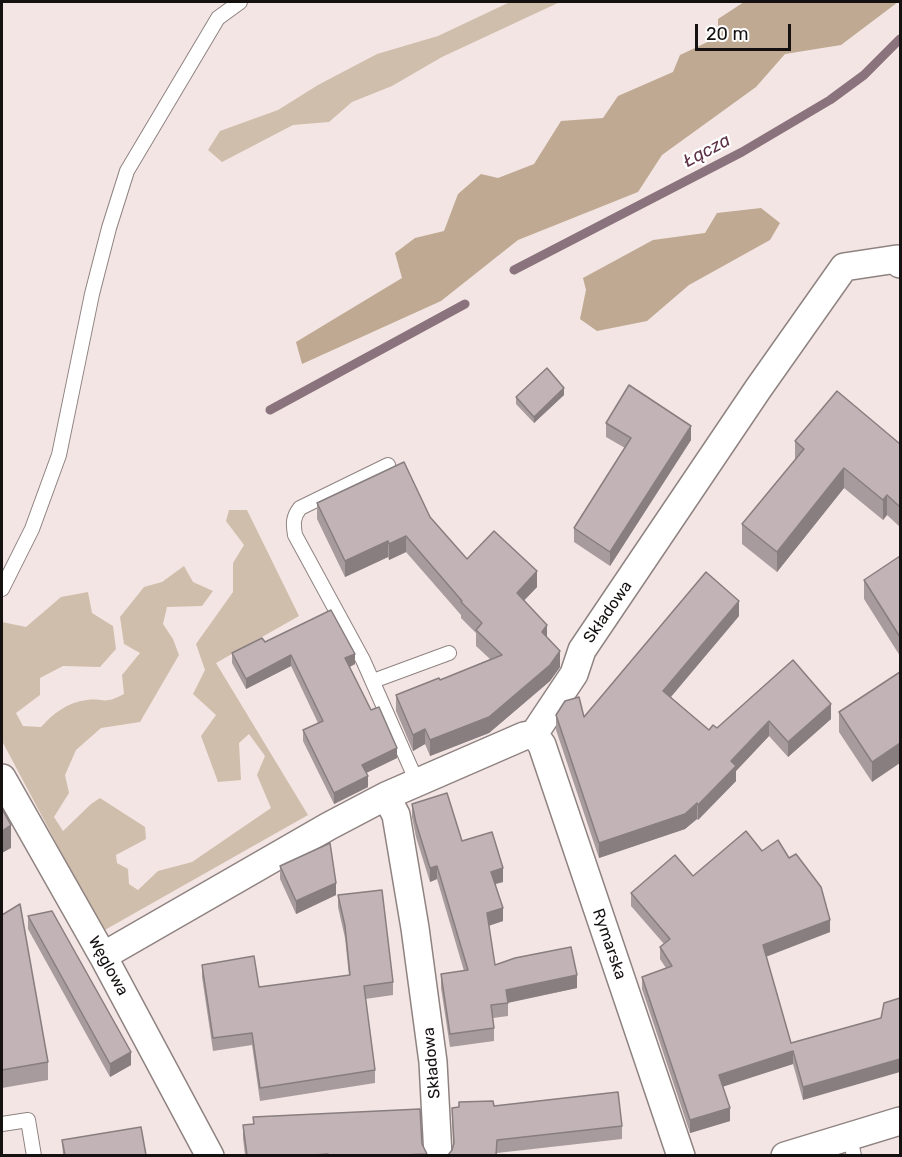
<!DOCTYPE html>
<meta charset="utf-8">
<style>
body{margin:0}
#map{position:relative;width:902px;height:1157px;overflow:hidden;background:#f3e5e3;font-family:Rubik,sans-serif}
canvas{display:block}
.frame{position:absolute;inset:0;border:3px solid #161111;pointer-events:none}
.scale{position:absolute;left:695px;top:24px;width:96px;height:27px;box-sizing:border-box;border:3px solid #161111;border-top:0;padding-left:8px;font-size:18px;line-height:21px;white-space:nowrap;color:#161111;-webkit-text-stroke:4px #fff;paint-order:stroke}
</style>
<div id="map">
<canvas width="902" height="1157"></canvas>
<div class="frame"></div>
<div class="scale">20 m</div>
</div>
<script>
const context = document.querySelector('canvas').getContext('2d');
context.lineJoin = 'round';
function fill(path, color) { context.fillStyle = color; context.fill(path, 'evenodd'); }
function stroke(path, color, width, dash) { context.strokeStyle = color; context.lineWidth = width; context.lineCap = dash ? 'butt' : 'round'; context.setLineDash(dash || []); context.stroke(path); }
function label(font, color, halo, rows, align = 'center') {
  context.font = font + ' Rubik,sans-serif'; context.lineWidth = 4.5; context.setLineDash([]); context.textBaseline = 'middle'; context.strokeStyle = halo; context.fillStyle = color; for (const [text, x, y, turn = 0] of rows) {
    context.save(); context.translate(x, y); context.rotate((+turn || 0) * Math.PI / 180); context.textAlign = isNaN(turn) ? turn : align; if (halo) context.strokeText(text, 0, 0); context.fillText(text, 0, 0); context.restore();
  }
}
const green = new Path2D(`
 M510,2H560L442,57L392,86L352,102L329,122L293,125L222,162L208,150L220,131L278,110L318,85L377,54L438,36Z
 M229,510H247L299,616L216,663L308,815L103,931L2,741V622L26,627L61,597L88,592L92,613L113,626L116,649L100,667L63,666L40,678V695L16,713L23,726L41,727C53,714 67,702 87,700C106,698 103,705 124,694L122,675L140,653L124,644L120,617L144,587L162,582L184,566L193,582L213,591L202,606L167,607L163,624L173,639L179,655L140,722L101,728L76,750L65,775L69,793L54,817L63,831L91,804L100,798L145,827L146,839L116,855L117,863L128,869L129,884L138,890L158,871L192,862L271,808L257,775L265,756L249,734L239,743L241,780L218,782L201,736L216,715L193,694L205,670L196,644L233,592V563L244,545L226,521Z`);
const forest = new Path2D(`
 M744,2H898L841,45L785,54L756,87L662,155L638,192L518,240L441,301L302,364L296,342L402,278L395,253L415,238L444,231L458,194L481,174L498,178L534,164L561,121L603,118L618,96L673,72L680,55L718,37V19Z
 M761,208L780,223L770,240L689,285L647,321L597,331L580,319L586,290L583,278L653,240L705,233L717,213Z`);
const stream = new Path2D(`
 M514,270L742,152L830,100L864,75L900,39
 M270,410L465,304`);
const service = new Path2D(`
 M388,465L300,508C293,517 293,523 295,535L363,660L417,782
 M2,589L32,529L59,455L92,294L109,228L127,171L218,18L240,2
 M373,681L449,653
 M2,1124L28,1120L34,1156
 M850,1137L854,1156`);
const minor = new Path2D(`
 M534,734L542,745L681,1156
 M2,778L103,956L210,1156
 M386,796L396,815L415,928L433,1062L438,1156
 M103,956L329,826L386,796L524,736L534,734L574,674L582,650L758,389L844,267L897,259L900,264
 M785,1156L900,1121`);
const wall = new Path2D(`
 M564,395L534,423L516,404V397Z
 M606,423L691,440L610,566L574,542V528L625,448L606,437Z
 M795,441L900,444V527L887,515L883,520L844,488L777,572L742,544V524L795,460Z
 M317,503L430,517L467,559L537,587L524,600L547,638L560,667L550,681L489,733L430,756L425,744L413,751L396,711V695L440,680L490,659L476,646V633L461,618V615L406,552L389,560L388,557L345,577L317,519Z
 M900,556V656L864,599V580Z
 M739,616L671,697L709,730L717,728L793,660L831,719L788,757L769,736L736,771V781L698,820L697,819L685,829L599,858L556,730V715L584,717Z
 M265,642L355,664L350,667L371,710L397,758L366,773L368,787L334,804L303,741V730L318,723L291,666L246,689L232,663V653Z
 M900,672L872,782L839,732V712Z
 M412,804L462,841L503,882L495,884L503,921L489,926L495,965L577,988L508,1003V1016L493,1018L494,1028V1041L450,1047L441,988V974L464,971L437,879L430,882L416,837L412,817Z
 M280,866L336,895L296,914L280,879Z
 M693,876L830,932L766,956L791,1043L881,1018L900,998L803,1100L793,1064L722,1086L730,1121L690,1133L642,989V977L666,968L660,959V947L664,944L631,906V893Z
 M338,895L393,982V995L365,999L375,1070V1083L260,1101L252,1045L213,1051L202,977V965L259,987L349,976L345,938L338,907Z
 M2,915L48,1062V1080L2,1088Z
 M28,916L131,1065L110,1077L28,929Z
 M494,1106L622,1126V1139L497,1153V1155H448L452,1150L453,1145L452,1108Z
 M253,1117L422,1144L427,1155H245L243,1138V1125L253,1124Z
 M62,1140L146,1155H63Z`);
const shadedWall = new Path2D(`
 M564,388V395L534,423V417Z
 M691,426V440L610,566V552Z
 M844,468V488L777,572V552Z
 M887,495V515L883,520V500Z
 M406,536V552L389,560V544Z
 M388,541V557L345,577V561Z
 M537,571V587L517,608V593Z
 M739,601V616L663,706V691Z
 M547,625V641L542,632Z
 M560,651V667L550,681L489,733L430,756V740Z
 M355,654V664L345,669V658Z
 M291,655V666L246,689V679Z
 M831,704V719L788,757V742Z
 M769,721V736L736,771V781L698,820V805L731,761Z
 M425,729V744L413,751V735Z
 M900,743V763L872,782V762Z
 M397,748V758L362,775V765Z
 M368,776V787L334,804V793Z
 M697,803V819L685,829L599,858V843Z
 M11,825V848L2,853V831Z
 M437,866V879L430,882V868Z
 M503,868V882L491,885V872Z
 M336,883V895L296,914V901Z
 M503,908V921L487,926V913Z
 M830,920V932L763,958V945Z
 M577,975V988L506,1003V990Z
 M793,1051V1064L719,1088V1075Z
 M131,1052V1065L110,1077V1064Z
 M900,1059V1072L803,1100V1087Z
 M730,1108V1121L690,1133V1120Z`);
const building = new Path2D(`
 M547,368L564,388L534,417L516,397Z
 M629,385L691,426L610,552L574,528L631,438L606,423Z
 M837,391L900,444V507L887,495L883,500L844,468L777,552L742,524L804,449L795,441Z
 M404,462L430,517L467,559L494,531L537,571L517,593L547,625L542,632L560,651L550,665L489,717L430,740L425,729L413,735L396,695L439,678L440,680L502,655L476,630L482,623L461,602L462,601L406,536L389,544L388,541L345,561L317,503Z
 M900,556V637L864,580Z
 M706,572L739,601L663,691L709,730L713,725L717,728L793,660L831,704L788,742L769,721L731,761L736,766L698,805L697,803L685,814L599,843L556,715L565,701L579,697L584,717Z
 M331,610L355,654L345,658L371,710L379,707L397,748L362,765L368,776L334,793L303,730L323,721L291,655L246,679L232,653L262,638L265,642Z
 M900,672V743L872,762L839,712Z
 M447,793L462,841L492,832L503,868L491,872L503,908L487,913L495,965L515,958L571,947L577,975L506,990L508,1003L491,1005L494,1028L450,1034L441,974L468,970L437,866L430,868L416,823L412,804Z
 M2,809L11,825L2,831Z
 M746,831L762,851L778,840L789,858L796,854L821,887L830,920L763,945L791,1043L881,1018L884,1003L900,998V1059L803,1087L793,1051L719,1075L730,1108L690,1120L642,977L672,966L660,947L670,939L631,893L675,855L693,876Z
 M330,843L336,883L296,901L280,866Z
 M382,890L393,982L364,986L375,1070L260,1088L252,1033L213,1038L202,965L254,956L259,987L350,975L345,926L338,895Z
 M20,904L48,1062L2,1070V915Z
 M52,911L131,1052L110,1064L28,916Z
 M618,1092L622,1126L497,1140L496,1155H448L452,1150L454,1143L452,1108L459,1107V1102L493,1101L494,1106Z
 M420,1109L422,1144L427,1154L402,1155H328V1154L314,1155H247L243,1125L254,1124L253,1117Z
 M141,1127L146,1155H65L62,1140Z`);
const streetNames = [
 ["Składowa",608,612,-55],
 ["Rymarska",609,944,71],
 ["Węglowa",108,966,61],
 ["Składowa",432,1063,-95]
];
const waterNames = [
 ["Łącza",707,151,-28]
];
fill(green, '#d0beac');
fill(forest, '#bfa992');
stroke(stream, '#8a737c', 9);
stroke(service, '#8f8381', 16);
stroke(minor, '#8f8381', 30);
stroke(service, '#fff', 14);
stroke(minor, '#fff', 27);
fill(wall, '#a79b9d');
fill(shadedWall, '#887e7f');
fill(building, '#c2b4b6');
stroke(building, '#887e7f', 1.5);
label('16px', '#161111', '#fff', streetNames);
label('italic 18px', '#5e3146', '#fff', waterNames);
</script>
